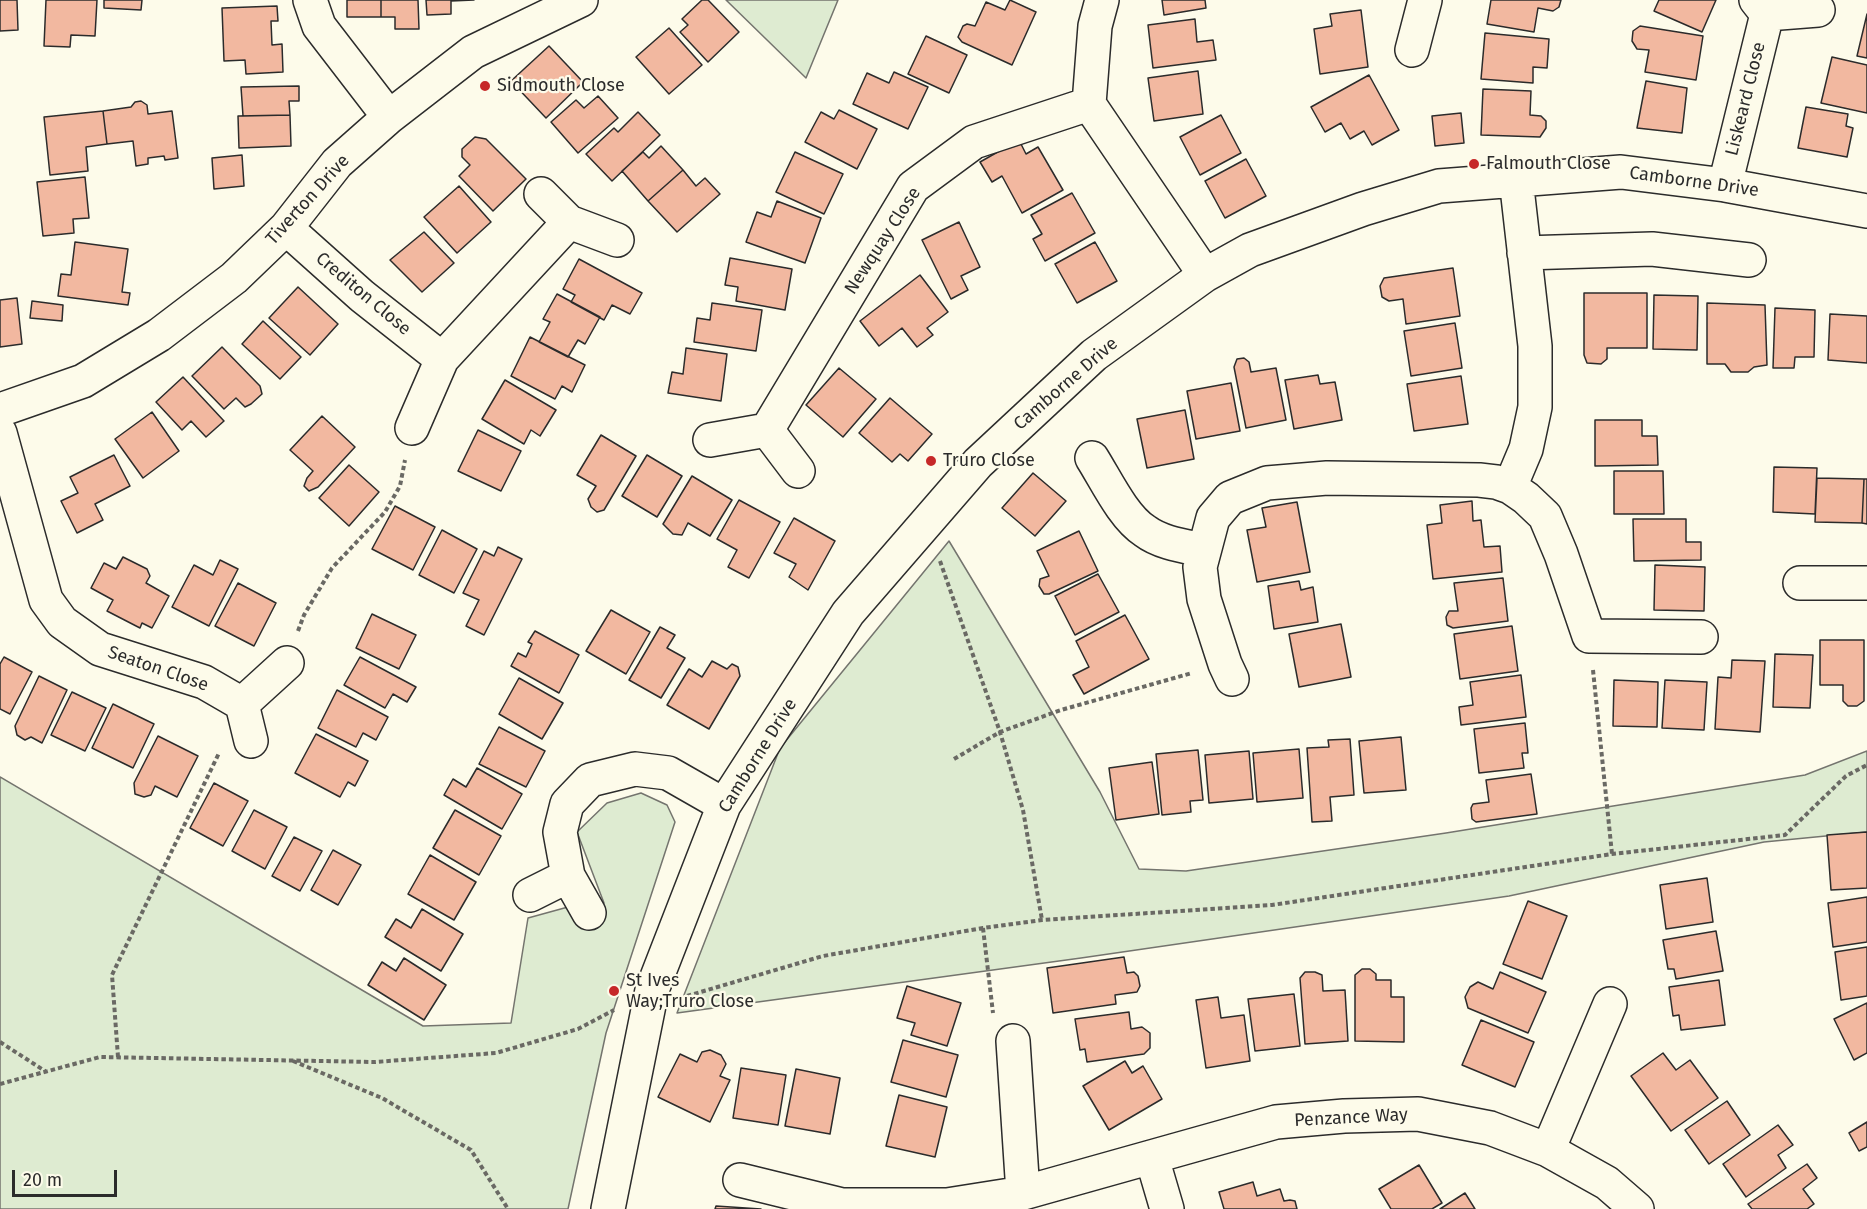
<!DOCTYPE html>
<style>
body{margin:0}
#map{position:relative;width:1867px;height:1209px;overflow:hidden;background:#fdfbea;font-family:"Fira Sans",sans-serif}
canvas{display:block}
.scale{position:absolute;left:12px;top:1170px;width:105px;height:27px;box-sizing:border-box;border:3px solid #2b2b2b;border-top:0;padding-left:8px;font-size:18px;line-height:21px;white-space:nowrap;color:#2b2b2b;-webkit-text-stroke:4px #fdfbea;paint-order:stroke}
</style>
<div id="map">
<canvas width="1867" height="1209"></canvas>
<div class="scale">20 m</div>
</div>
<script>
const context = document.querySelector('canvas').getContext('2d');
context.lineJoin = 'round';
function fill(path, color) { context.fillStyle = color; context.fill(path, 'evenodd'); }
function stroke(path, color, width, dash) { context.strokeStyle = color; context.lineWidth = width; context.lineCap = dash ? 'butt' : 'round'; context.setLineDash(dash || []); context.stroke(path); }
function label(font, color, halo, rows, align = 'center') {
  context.font = font + ' "Fira Sans",sans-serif'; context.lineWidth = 4.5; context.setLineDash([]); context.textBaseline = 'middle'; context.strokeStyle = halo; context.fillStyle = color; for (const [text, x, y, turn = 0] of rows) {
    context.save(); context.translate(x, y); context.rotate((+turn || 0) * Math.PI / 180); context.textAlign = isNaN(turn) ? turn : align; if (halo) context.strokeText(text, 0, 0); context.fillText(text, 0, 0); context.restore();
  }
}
const green = new Path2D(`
 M726,0H838L806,78Z
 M949,541L1100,792L1139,869L1186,871L1446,833L1805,775L1867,751V832L1764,842L1509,896L1081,958L677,1013L780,748Z
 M0,777L423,1026L511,1023L528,918L568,907L584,924L604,903L577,832L607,803L641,793L667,805L675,822L606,1033L568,1209H0Z`);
const building = new Path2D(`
 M0,0H17L18,30L0,31Z
 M46,0H97L95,36L71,35L70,47L44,46Z
 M104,0H142L141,10L104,8Z
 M347,0H381V17H347Z
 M381,0H418L419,29H395V17H381Z
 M426,0H474L451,1V14L427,15Z
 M702,0H708L739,32L708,62L680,32L688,25L682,19Z
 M1010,0L1036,12L1012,65L962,42L958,37L963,26L967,24L975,26L986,2L1005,10Z
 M1162,0H1205L1206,8L1164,15Z
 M1491,0H1561L1559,7L1553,11L1538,8L1534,32L1487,24Z
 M1659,0H1716L1702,32L1654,11Z
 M277,6L278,21H271L272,45L282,44L283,72L246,74L245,60L224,61L222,8Z
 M1361,10L1368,67L1320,74L1314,29L1332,26L1330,14Z
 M1867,14V58L1857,56Z
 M1195,19L1197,42L1213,40L1216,60L1153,68L1148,25Z
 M1640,26L1703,36L1696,80L1645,72L1649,50L1637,49L1632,41L1633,31Z
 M669,28L702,65L669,94L636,57Z
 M1485,33L1549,39L1547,68L1533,67V83L1481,79Z
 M926,36L967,55L949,93L908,74Z
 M549,46L583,82L546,118L511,81Z
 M1832,57L1867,65V113L1821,103Z
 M1198,71L1203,114L1154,121L1148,78Z
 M894,72L928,87L908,129L853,104L867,73L889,83Z
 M1369,75L1399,130L1372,145L1364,131L1350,139L1341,123L1325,132L1311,107Z
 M1646,81L1687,88L1682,133L1637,128Z
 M299,86V101H289L290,115L243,116L241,87Z
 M1483,89L1531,91L1530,115L1541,116L1546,121V128L1540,137L1481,135Z
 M598,96L618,118L578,153L551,122L576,100L584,108Z
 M141,101L147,105L148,114L172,111L178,158L165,160L164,156L148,158V164L136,166L133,141L107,144L103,111L131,107L135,102Z
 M1806,107L1848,114L1846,126L1853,128L1847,157L1798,148Z
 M839,110L877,129L857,169L805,142L821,112L834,119Z
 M103,111L107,144L86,147L88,171L50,175L44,117Z
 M638,112L660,135L612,181L586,154L614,128L618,132Z
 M1461,113L1464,143L1435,146L1432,116Z
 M290,115L291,146L239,148L238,116Z
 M1221,115L1241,153L1200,175L1180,137Z
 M475,137L486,139L526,179L493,211L459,176L470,165L462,157V149Z
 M1019,140L1026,154L1038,147L1063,190L1022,213L1002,176L992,182L980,162Z
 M661,146L683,170L648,201L622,171L643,152L649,158Z
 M795,152L843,174L824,214L776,192Z
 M242,155L244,186L214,189L212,158Z
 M1246,159L1266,196L1225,218L1205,181Z
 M683,170L696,186L705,178L720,194L677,232L648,201Z
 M85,177L89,218L73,219L74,233L43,236L37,182Z
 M459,186L491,222L457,253L424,217Z
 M1072,193L1095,233L1045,261L1033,239L1042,234L1031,215Z
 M777,201L821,218L805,263L746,242L757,212L771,217Z
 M959,222L980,267L961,276L968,290L951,299L922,240Z
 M424,232L454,263L422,292L390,260Z
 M75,242L128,249L122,292L130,293L128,305L58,296L61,274L71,275Z
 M1095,242L1117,281L1077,303L1055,264Z
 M730,258L792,269L785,310L736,301L738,287L725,285Z
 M579,259L642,293L630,314L612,305L604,320L571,302L575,295L563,289Z
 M1453,268L1460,316L1406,324L1403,299L1389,301L1382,297L1380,286L1384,278Z
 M920,275L948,312L927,328L933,335L917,347L902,328L879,346L860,321Z
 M298,287L338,324L310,355L269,318Z
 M1584,293H1647V348H1607V359L1601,364L1587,363L1584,355Z
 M557,294L600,317L585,344L578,340L568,357L539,342L550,322L543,319Z
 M1654,295L1698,296L1697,350L1653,349Z
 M17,298L22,344L0,347V300Z
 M32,301L63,305L62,321L30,318Z
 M712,303L762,310L756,351L694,342L697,318L710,320Z
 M1707,303L1765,305L1767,365L1754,367L1748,372H1731L1725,364H1707Z
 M1775,308L1815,310L1814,357H1795L1794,368H1773Z
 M1830,314L1867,316V363L1828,360Z
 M263,321L301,357L280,379L242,344Z
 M1455,323L1462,368L1411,376L1404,331Z
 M530,337L585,365L572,392L562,386L555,399L511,376Z
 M222,347L260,386L262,394L251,404L245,407L236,398L224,409L192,376Z
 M686,348L727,354L721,401L668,393L672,372L683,374Z
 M1244,358L1249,362L1251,372L1276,368L1286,420L1246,428L1234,367L1237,359Z
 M839,368L876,399L843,437L806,405Z
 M1318,375L1320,384L1335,382L1342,420L1294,429L1285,380Z
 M1461,376L1468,424L1414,431L1407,384Z
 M183,377L224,421L206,437L191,421L182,430L156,402Z
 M505,380L556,410L540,436L531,430L524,444L482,419Z
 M1231,383L1240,431L1196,439L1187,391Z
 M890,398L932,434L908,461L900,454L892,462L859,433Z
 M1185,410L1194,459L1147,468L1137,419Z
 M152,412L179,451L143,478L115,439Z
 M322,416L355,447L318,487L309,491L304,486L307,478L313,471L290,450Z
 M1595,420H1642V436H1657L1658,465L1595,466Z
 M478,430L521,451L501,491L458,471Z
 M601,435L636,456L604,510L597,512L591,507L588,499L596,486L577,475Z
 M114,455L130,486L95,504L103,520L77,533L61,501L78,493L70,477Z
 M647,455L682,476L657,517L622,496Z
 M349,465L379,492L349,526L319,498Z
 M1774,467L1817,468L1815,514L1773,512Z
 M1614,471H1663L1664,514H1614Z
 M1033,473L1066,501L1035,536L1002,508Z
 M692,476L732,500L710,536L688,523L682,535L673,534L663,524Z
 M1817,478L1864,479L1862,523L1815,522Z
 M1864,479H1867V524L1862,523Z
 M739,500L780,522L749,578L728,567L737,550L717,539Z
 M1472,501L1473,521L1481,520L1484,547L1500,546L1502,572L1433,579L1427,525L1442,523L1440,505Z
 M1297,502L1310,572L1257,582L1247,530L1266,527L1262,508Z
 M395,506L435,527L413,570L372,549Z
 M794,518L835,541L808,590L789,577L796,564L774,553Z
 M1633,519H1686V542H1701V560L1634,561Z
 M442,530L477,549L454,593L419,575Z
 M1079,531L1098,571L1049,594H1044L1039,586L1040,579L1049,576L1037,551Z
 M498,547L522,559L484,635L466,626L479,600L463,593L484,551L494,556Z
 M123,557L147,569L150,576L146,583L169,596L152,628L142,623L140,628L107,611L113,600L91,588L104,563L116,569Z
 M220,560L238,569L209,626L172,607L194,565L213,575Z
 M1655,565L1705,567L1704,611L1654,610Z
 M1098,574L1119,612L1075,635L1055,596Z
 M1503,578L1508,621L1453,628L1447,625L1446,617L1449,611H1458L1454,583Z
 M1299,581L1301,590L1313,587L1318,622L1274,629L1268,586Z
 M238,583L276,603L254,646L215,626Z
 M611,610L650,632L626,674L586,651Z
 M372,614L416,635L399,669L356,648Z
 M1125,615L1149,659L1084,694L1073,675L1089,667L1076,641Z
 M1341,624L1351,677L1299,687L1289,634Z
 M1512,626L1518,671L1460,679L1454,634Z
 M660,627L675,635L667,648L685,658L661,698L629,680Z
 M535,631L579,655L559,693L511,666L518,653L526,657L532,644L528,642Z
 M1820,640H1864V701L1857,706H1848L1843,701V685H1820Z
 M1775,654L1813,655L1810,708L1773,707Z
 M4,657L32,672L10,714L0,709V664Z
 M360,657L416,687L407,702L393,694L385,708L344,685Z
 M1732,660L1765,661L1760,732L1715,729L1718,677L1731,678Z
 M712,661L727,669L732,664L738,667L740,676L709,729L667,705L689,669L702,677Z
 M1521,675L1526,717L1461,725L1459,707L1473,705L1470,682Z
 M39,676L67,690L42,743L31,737L25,740L17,735L15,726Z
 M519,678L563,703L542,739L499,714Z
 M1614,680L1658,682L1657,727L1613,726Z
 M1665,680L1707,682L1704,730L1662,728Z
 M337,690L388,717L376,740L363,733L356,747L318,728Z
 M72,692L106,708L85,751L51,735Z
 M113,704L154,724L133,768L92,748Z
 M1525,723L1528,753H1522L1524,768L1479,773L1474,729Z
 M499,727L545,751L526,787L479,764Z
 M316,734L368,761L355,786L348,782L340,797L295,773Z
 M158,736L198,756L177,797L155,786L151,795L144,797L135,794L134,783Z
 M1401,737L1406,790L1364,793L1359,741Z
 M1350,739L1354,795L1330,797L1332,821L1312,822L1307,748L1329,747L1328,740Z
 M1299,749L1303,798L1257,802L1253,753Z
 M1198,750L1203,800L1190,801L1191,812L1162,815L1156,754Z
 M1249,751L1253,799L1209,803L1205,755Z
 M1152,762L1159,814L1116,820L1109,768Z
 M477,768L522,794L502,829L444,795L453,779L466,787Z
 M1531,774L1537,814L1476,822L1472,819L1471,808L1473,804L1489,802L1486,780Z
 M214,783L248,801L223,846L190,828Z
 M254,810L287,827L265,869L232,851Z
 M455,810L501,836L479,875L433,848Z
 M1867,832V888L1831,890L1827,835Z
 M294,837L322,851L300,891L272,876Z
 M333,850L361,865L338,905L311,890Z
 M430,855L476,882L454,920L408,894Z
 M1707,878L1713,922L1666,929L1660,885Z
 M1867,897V942L1833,947L1828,903Z
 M1528,901L1567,916L1542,979L1503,964Z
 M422,909L463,934L441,971L385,937L396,919L411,928Z
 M1716,931L1723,971L1676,979L1674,969H1668L1663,940Z
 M1867,947V996L1841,1000L1835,952Z
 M1124,957L1127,973L1134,972L1138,976L1140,986L1137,992L1115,995L1116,1004L1053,1013L1047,968Z
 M404,958L446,985L424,1020L368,985L382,962L396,971Z
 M1362,969H1370L1376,974V980H1391V997H1404V1042L1355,1041V975Z
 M1305,972H1315L1322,975L1323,991L1345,990L1348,1041L1305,1044L1300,978Z
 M1500,972L1546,992L1528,1033L1468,1008L1465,997L1470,987L1478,982L1493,989Z
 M1719,980L1725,1025L1681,1030L1679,1015L1673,1016L1669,987Z
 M907,986L961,1003L947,1046L911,1035L915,1023L897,1018Z
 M1294,994L1300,1046L1255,1051L1248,999Z
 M1218,997L1221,1018L1244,1015L1250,1061L1206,1068L1196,1000Z
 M1867,1003V1053L1854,1060L1834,1019Z
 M1129,1012L1131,1029L1142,1027L1150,1033V1048L1144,1054L1087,1062L1085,1049L1080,1050L1075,1019Z
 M1481,1020L1534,1042L1515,1087L1462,1065Z
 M903,1040L958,1055L946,1097L891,1082Z
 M710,1050L721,1055L726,1064L720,1076L730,1080L710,1122L658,1097L680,1054L697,1062L702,1052Z
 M1663,1053L1676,1070L1690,1060L1718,1098L1671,1131L1631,1076Z
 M1125,1061L1132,1073L1143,1066L1162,1099L1109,1130L1083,1086Z
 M741,1068L786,1075L778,1125L733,1118Z
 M796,1069L840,1078L830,1134L785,1126Z
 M899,1095L947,1107L935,1157L886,1146Z
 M1727,1101L1750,1135L1709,1164L1685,1130Z
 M1867,1122V1147L1859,1151L1849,1133Z
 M1778,1125L1793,1145L1778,1155L1786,1168L1746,1197L1723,1164Z
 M1807,1164L1817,1178L1803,1189L1814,1204L1807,1209H1752L1748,1204Z
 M1419,1165L1442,1203L1432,1209H1391L1379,1189Z
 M1253,1182L1257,1196L1280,1189L1284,1201L1290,1200L1295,1201L1297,1209H1224L1219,1192Z
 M1465,1193L1475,1209H1440Z
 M716,1206L761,1209H715Z`);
const path = new Path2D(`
 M940,561L1000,732L1023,810L1042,920
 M298,631L304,615L332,568L385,512L400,486L405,460
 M1593,670L1612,854
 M954,759L1000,732L1061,710L1192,673
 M983,928L993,1013
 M687,996L823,956L983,928L1042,920L1272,905L1612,854L1785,835L1846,776L1867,765
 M0,1042L45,1071
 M118,1057L112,975L219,753
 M293,1061L382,1098L471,1150L508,1209
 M0,1084L100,1057L375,1062L496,1053L578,1029L614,1010`);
const minor = new Path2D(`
 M310,0L319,26L389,117
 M1102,0L1095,26L1089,104L1205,275
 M1756,0L1767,14L1818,10
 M1412,50L1425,0
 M1725,185L1767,14
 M541,194L569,222L617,240
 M286,228L362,296L442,359L569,222
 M1524,253L1652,249L1749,260
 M0,410L83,381L159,335L234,278L286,228L337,163L389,117L473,52L581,0
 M412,428L442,359
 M767,430L913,187L974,142L1089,104
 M0,433L46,600L62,622L100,649L204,682L242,704
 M710,440L767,430L798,471
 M1092,458C1106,480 1123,517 1145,531C1161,543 1184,546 1203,550
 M1510,487L1526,449L1535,407V346L1516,179
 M1800,583H1867
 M1232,679L1225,664L1204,599L1200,567L1213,518L1230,498L1267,483L1327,478L1479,480L1496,482L1510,487L1526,498L1545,516L1561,554L1589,636L1701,637
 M251,741L242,704L287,663
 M530,895L568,876
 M589,913L568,876L560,832L567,804L590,780L635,769L668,773L724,805
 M1013,1041L1023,1193
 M1548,1150L1610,1004
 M1152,1158L1167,1209
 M740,1180L842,1205H947L1023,1193L1276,1122L1344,1116L1418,1114L1490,1128L1548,1150L1607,1183L1637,1209
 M608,1209L652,990L724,805L848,613L978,463L1094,355L1205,275L1250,250L1363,209L1439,186L1621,172L1725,185L1867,211`);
const markers = [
 [485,86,6,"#c62828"],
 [1474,164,6,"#c62828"],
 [931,461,6,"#c62828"],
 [614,991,6,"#c62828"]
];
const poiNames = [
 ["Sidmouth Close",497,86],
 ["Falmouth Close",1486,164],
 ["Truro Close",943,461],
 ["St Ives",626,981],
 ["Way;Truro Close",626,1002]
];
const streetNames = [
 ["Liskeard Close",1746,99,-76],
 ["Camborne Drive",1694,182,8],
 ["Tiverton Drive",308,200,-48],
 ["Newquay Close",883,241,-57],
 ["Crediton Close",363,294,40],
 ["Camborne Drive",1066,384,-41],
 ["Seaton Close",158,669,19],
 ["Camborne Drive",758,756,-58],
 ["Penzance Way",1351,1118,-3]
];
fill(green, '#deebd1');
stroke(green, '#74746e', 1.5);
fill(building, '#f2b8a0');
stroke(building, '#2b2b2b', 1.5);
stroke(minor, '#2b2b2b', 36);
stroke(path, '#6a6964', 4, [4.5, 3]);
stroke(minor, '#fdfbea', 33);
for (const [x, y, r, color] of markers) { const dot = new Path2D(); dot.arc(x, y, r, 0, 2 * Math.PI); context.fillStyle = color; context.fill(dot); stroke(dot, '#fdfbea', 2); }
label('18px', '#2b2b2b', '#fdfbea', poiNames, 'left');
label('18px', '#2b2b2b', '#fdfbea', streetNames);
</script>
